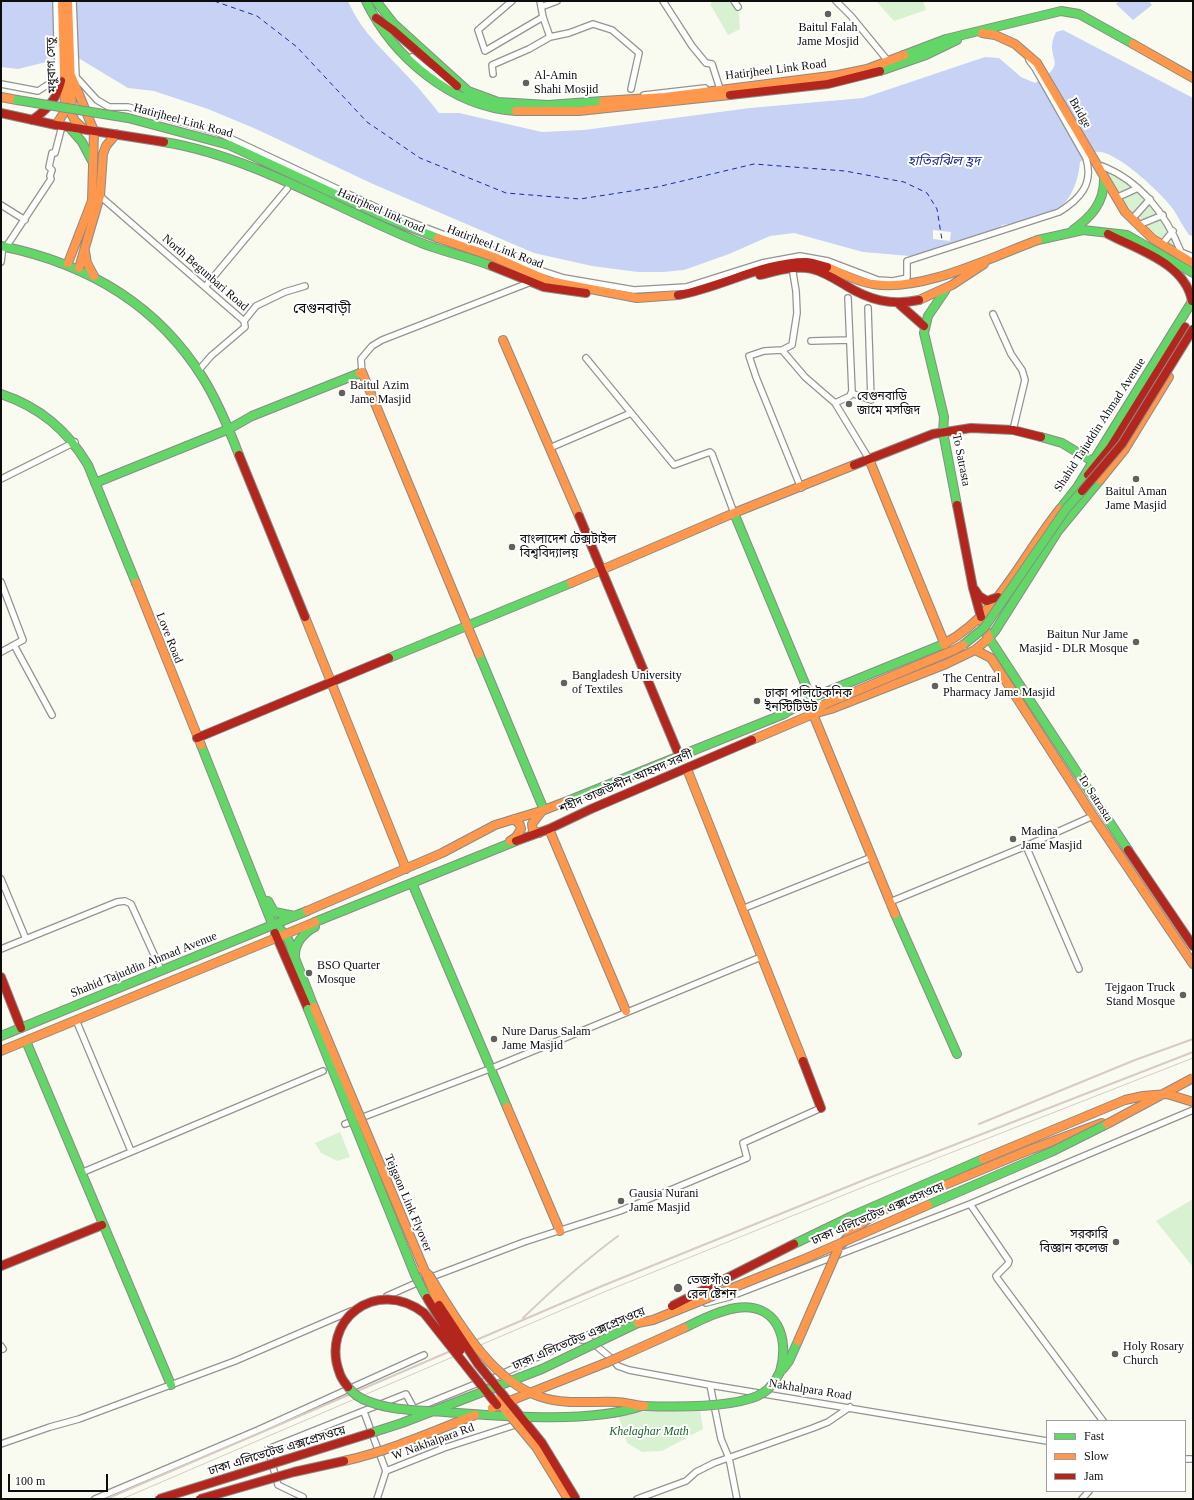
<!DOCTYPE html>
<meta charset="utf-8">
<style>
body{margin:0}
#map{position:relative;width:1194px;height:1500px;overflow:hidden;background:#f9fbf1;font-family:"Times New Roman",serif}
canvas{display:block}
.frame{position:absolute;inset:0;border:2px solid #0d0d0d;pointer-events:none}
.legend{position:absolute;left:1046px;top:1420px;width:140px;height:72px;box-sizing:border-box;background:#fff;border:1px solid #9e9e9e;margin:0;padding:5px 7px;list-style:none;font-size:12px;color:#0d0d0d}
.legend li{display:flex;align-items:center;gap:8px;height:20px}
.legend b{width:20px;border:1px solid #9e9e9e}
.scale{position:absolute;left:8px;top:1474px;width:100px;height:18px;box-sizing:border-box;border:2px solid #0d0d0d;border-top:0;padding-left:5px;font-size:12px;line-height:14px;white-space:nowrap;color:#0d0d0d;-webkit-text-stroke:3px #fff;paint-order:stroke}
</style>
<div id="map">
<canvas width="1194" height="1500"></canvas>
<div class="frame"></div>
<ul class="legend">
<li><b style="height:5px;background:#63d668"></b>Fast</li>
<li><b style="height:5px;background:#ff974d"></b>Slow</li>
<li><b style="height:5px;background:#b3261e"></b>Jam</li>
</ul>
<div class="scale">100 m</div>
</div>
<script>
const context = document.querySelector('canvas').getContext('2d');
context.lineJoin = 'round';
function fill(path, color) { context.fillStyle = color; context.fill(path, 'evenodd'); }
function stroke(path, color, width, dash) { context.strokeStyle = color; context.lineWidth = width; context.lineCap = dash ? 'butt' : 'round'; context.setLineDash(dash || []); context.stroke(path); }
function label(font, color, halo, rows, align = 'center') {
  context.font = font + ' "Times New Roman","Noto Sans Bengali",serif'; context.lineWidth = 4; context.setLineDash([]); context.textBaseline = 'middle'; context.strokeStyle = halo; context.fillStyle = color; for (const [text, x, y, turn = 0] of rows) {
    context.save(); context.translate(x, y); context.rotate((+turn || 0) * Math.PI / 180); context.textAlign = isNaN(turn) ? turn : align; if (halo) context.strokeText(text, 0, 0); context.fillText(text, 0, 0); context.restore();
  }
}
const green = new Path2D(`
 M713,1H731L739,13L740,29L728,35L710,4Z
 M876,1H923L926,10L894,21Z
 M1104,170C1139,186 1161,216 1179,249C1140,226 1126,208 1104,170Z
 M340,1132L350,1157L337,1161L321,1153L315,1143Z
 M1193,1199V1267L1156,1221Z
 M700,1409L703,1429L662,1451L642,1452L627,1443L618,1415L635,1412Z`);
const water = new Path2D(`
 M1,1H348C362,34 387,53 411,80C421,90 430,102 439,113H459L542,132L584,130L750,108L863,98L985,57L999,58L1021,77L1035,83C1073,61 1042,61 1056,32L1063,30L1193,98V236L1189,235C1183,227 1179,218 1173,209C1162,194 1115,149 1096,152C1090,153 1085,159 1080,162C1079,174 1075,190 1067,200C1056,215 1019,223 1002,225L993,237L928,255L910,256L863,252L794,233L770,236L729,254L684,270L663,272H638L592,266L534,253L373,184L256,129L208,109L154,91L128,88L80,59L54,60L18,69L1,67Z
 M1119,1H1149L1152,5L1133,20L1116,4Z`);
const pier = new Path2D(`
 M933,230L951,232L950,241L933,239Z`);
const ferry = new Path2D(`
 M214,1L257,16L297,47L367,122L420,158L506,193L580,199L657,187L754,164L845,171L904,182L927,193L937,209L942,240`);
const street = new Path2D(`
 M73,1L76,77L97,100L109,107H128L217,132L395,216L450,237L483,246L530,267L564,278L634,290L686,287L762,263L800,256L828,261L878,280L893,281L907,278V261L1059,212C1080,199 1094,184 1086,158L1035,68L1029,60
 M512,1L478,30L485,51L543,17
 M540,1L543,17L550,37
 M663,1L692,46L706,63L712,64L720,89
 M734,1L738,7
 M836,1L851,16L888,61
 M541,7L557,1
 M412,57L429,71L453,85
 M493,74L492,65L529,49L550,37L569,33L593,24L612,30L639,53L631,89
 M1,84L38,91L58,78L56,1
 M644,95L705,88
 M1102,166C1140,181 1166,214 1181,252L1193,257
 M100,196L244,321L245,327L211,356L199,370
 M1118,197L1138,188
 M1,205L25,220
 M1134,217L1150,199
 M1141,224L1163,215
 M1164,242L1173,231
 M6,247L51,179L50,176L52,170L49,167L52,153H55L62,126
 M1,262L3,246
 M205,287L287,189
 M993,314L1011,354L1022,370L1025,380L1013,430
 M244,321L256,306L285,292L305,286
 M811,341L850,340
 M782,350L792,345L797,313L796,291L793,273
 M586,358L674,465L710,452L712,454L734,513
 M362,372L361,359L372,346L382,340L531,282
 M851,393L871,400L868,308
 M835,403L850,396L852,392L848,298
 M552,447L631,413
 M1,479L75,442
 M801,488L756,377L749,356L764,351L782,350L805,377L835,403L869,459
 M1,582L23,640L1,652
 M14,645L52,715
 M1026,846L1079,969
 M1,879L26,939
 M890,902L1026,846L1093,816
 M742,909L872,857
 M1,949L117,902L125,901L131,904L161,970
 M76,1020L131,1151
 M345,1124L492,1068L761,957
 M81,1173L323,1071
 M970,1204L1009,1261L1008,1264L996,1276L997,1278L1103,1421
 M429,1278L524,1242L620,1211L747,1158L743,1143L821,1108
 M387,1296L421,1281
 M706,1303L729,1297L970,1204L1193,1110
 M582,1340H589L611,1358L618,1366L629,1370L710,1385L1047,1441
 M1,1346L3,1349
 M710,1385L721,1439L729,1458L737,1499
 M364,1412L386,1471
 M1,1444L50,1427L79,1419L235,1361L351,1311
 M1185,1459H1193
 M95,1499L258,1430L424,1355
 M302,1499L303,1497L278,1485L268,1449L406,1394L414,1409L473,1385L487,1381C534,1359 585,1332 636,1320
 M377,1499L386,1471L444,1448L515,1425
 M637,1499L686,1481L696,1472L714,1463L813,1428L828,1422L850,1407
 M1082,1499L1089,1491`);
const fast = new Path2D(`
 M366,1C393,57 452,107 516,111
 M376,1L394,24L468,91L498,102L548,105L603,101
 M904,55L946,39L1061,11L1079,14L1133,44
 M880,71L926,55L957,40
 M128,118L229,145L389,219L438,238
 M69,127L82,142L92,161
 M164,142C251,156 334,207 414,240C439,251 467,256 492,266
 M1073,230C1091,217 1104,203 1104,180
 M1038,240L1083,230L1127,235L1193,273
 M1,246C85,263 157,304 203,378C218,402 229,429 239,455
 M945,291L928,316L924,333L944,417L943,432L957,505
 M1,394C40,407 67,430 88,465L136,583
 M1041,437L1062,443L1092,461
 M95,483L229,429L252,416L360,373
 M1060,509L1078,486L1193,300
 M734,513L811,698
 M987,635L989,638L995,631L1058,531L1100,480
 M989,638L1128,850
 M479,654L544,810
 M389,658L571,583
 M201,745L273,926
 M570,800L784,714L811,698L944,644
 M412,883L507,1107
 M268,901L274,912L295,916
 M895,914L957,1054
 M315,922L516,841
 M281,930L289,941L294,956
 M314,1007L295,958C294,944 303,933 315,927
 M1,1036L307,911
 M26,1041L171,1385
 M684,1328C701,1320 718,1311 736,1308C777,1302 790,1338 780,1372
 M783,1369L789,1361L798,1341`);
const slow = new Path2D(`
 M68,1L72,115L75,121L84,129
 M982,33L995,35L1015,44L1037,63L1125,212L1153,239L1193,263
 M1133,44L1193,78
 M1,97L17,100
 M603,101L665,97L838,75L867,69L904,55
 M516,111H579L730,95
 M56,125L65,111L62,1
 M438,238L494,257L549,281L637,298L678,295
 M85,251L87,263L94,276
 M68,263L92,201L94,131L71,75
 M827,267C842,273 858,282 873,284C923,292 991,257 1038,240
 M79,268L100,196L103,154L106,146L116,134
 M919,300L952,285L984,264
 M503,340L579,516
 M360,373L362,372L479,654
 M869,459L945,645
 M1100,480L1125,449L1169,377
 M136,583L201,745
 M571,583L734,513L854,465
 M305,617L406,869
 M944,644C999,614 1022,556 1060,509
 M975,650L991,658L1093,816L1193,964
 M813,714L895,914
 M752,740L813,714L831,709L946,664L975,650L989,638L982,621
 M687,769L803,1061
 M549,829L626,1011
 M539,833L533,831L532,824L542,811
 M510,841L516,837L521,829L520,825L514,819
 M307,911L442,853L495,825L544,810L570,800
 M1,1051L315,922
 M507,1107L560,1231
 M842,1244L855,1228L879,1212L1032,1149L1102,1123`);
const jam = new Path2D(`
 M376,18L393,30L457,86
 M730,95L828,84L880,71
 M1,113L56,125L164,142
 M32,120C47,110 57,99 61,81
 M1108,234C1138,250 1185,263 1192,301
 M492,266L544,287L586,293
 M760,275C777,271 795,265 812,269C824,272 835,279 845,285C869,300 891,306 919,300
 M678,295C721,288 762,262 806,262C813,262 821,266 827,267
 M899,304L924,326
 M239,455L305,617
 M854,465L933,434L971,428L1013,430L1041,437
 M1088,475L1110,448L1185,327
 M957,505L973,588L981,617
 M579,516L679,755
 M975,590L979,596L987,601L998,597
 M197,738L389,658
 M516,841L549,829L591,809L752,740
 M1128,850L1193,946
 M275,933L308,1009
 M1,977L21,1028
 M803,1061L821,1108
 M1,1266L102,1225`);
const tram = new Path2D(`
 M122,1499L604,1292L871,1184L1193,1058`);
const rail = new Path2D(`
 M979,1124L1135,1060L1193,1039
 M523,1318C553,1289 584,1261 618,1236
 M106,1499L602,1286L869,1178L1193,1052`);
const fastBridge = new Path2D(`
 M17,100L128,118
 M963,645L984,628L1066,509L1082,491
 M308,1009L415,1275L427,1298
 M928,1205L1051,1152L1107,1124
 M794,1244L854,1215L983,1159
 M348,1387C353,1394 361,1399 370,1402C394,1411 420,1410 445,1412C502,1416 588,1424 642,1406
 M644,1406C673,1407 739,1408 763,1393C771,1388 776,1380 780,1372
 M371,1433L402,1423L542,1369L638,1323`);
const slowBridge = new Path2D(`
 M823,705L954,650L963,645
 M314,1007L439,1305
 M1107,1124L1193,1078
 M983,1159L1125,1100L1143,1096L1167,1094L1193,1102
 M422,1269L429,1275C455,1317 490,1381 541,1397C565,1405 592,1401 617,1402C626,1402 635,1406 644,1406
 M638,1323L653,1320L802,1260L928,1205
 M798,1341L838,1249
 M497,1400L536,1447L568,1499
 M492,1408L608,1362L684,1328
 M344,1461C389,1451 432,1432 475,1415`);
const jamBridge = new Path2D(`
 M1082,491L1122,444L1193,329
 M427,1298L460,1351
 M439,1305L478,1364L542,1443L576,1499
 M672,1306L794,1244
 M348,1387C345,1383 341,1378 340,1374C319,1321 376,1276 424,1313L497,1405
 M159,1499L371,1433
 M200,1499L294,1472L344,1461`);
const markers = [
 [828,14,4,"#60605d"],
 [526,83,4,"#60605d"],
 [342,393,4,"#60605d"],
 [849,404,4,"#60605d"],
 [1136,479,4,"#60605d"],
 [512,547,4,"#60605d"],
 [1136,642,4,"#60605d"],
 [564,683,4,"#60605d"],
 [935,686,4,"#60605d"],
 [757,701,4,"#60605d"],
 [1013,839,4,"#60605d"],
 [309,973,4,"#60605d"],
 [1183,995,4,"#60605d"],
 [494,1039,4,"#60605d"],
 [621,1201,4,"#60605d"],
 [1116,1242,4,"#60605d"],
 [678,1288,5,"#60605d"],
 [1115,1354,4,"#60605d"]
];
const poiNames = [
 ["Baitul Falah",828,28,"center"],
 ["Jame Mosjid",828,42,"center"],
 ["Al-Amin",534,76],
 ["Shahi Mosjid",534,90],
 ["Baitul Azim",350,386],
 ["Jame Masjid",350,400],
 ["বেগুনবাড়ি",857,397],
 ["জামে মসজিদ",857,411],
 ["Baitul Aman",1136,492,"center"],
 ["Jame Masjid",1136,506,"center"],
 ["বাংলাদেশ টেক্সটাইল",520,540],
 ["বিশ্ববিদ্যালয়",520,554],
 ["Baitun Nur Jame",1128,635,"right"],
 ["Masjid - DLR Mosque",1128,649,"right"],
 ["Bangladesh University",572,676],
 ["of Textiles",572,690],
 ["The Central",943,679],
 ["Pharmacy Jame Masjid",943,693],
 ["ঢাকা পলিটেকনিক",765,694],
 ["ইনস্টিটিউট",765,708],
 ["Madina",1021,832],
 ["Jame Masjid",1021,846],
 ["BSO Quarter",317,966],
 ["Mosque",317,980],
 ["Tejgaon Truck",1175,988,"right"],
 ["Stand Mosque",1175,1002,"right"],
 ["Nure Darus Salam",502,1032],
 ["Jame Masjid",502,1046],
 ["Gausia Nurani",629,1194],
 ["Jame Masjid",629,1208],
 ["সরকারি",1108,1235,"right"],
 ["বিজ্ঞান কলেজ",1108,1249,"right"],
 ["তেজগাঁও",687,1281],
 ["রেল ষ্টেশন",687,1295],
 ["Holy Rosary",1123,1347],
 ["Church",1123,1361]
];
const streetNames = [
 ["মধুবাগ সেতু",52,65,-92],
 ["Hatirjheel Link Road",776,70,-7],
 ["Bridge",1080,113,60],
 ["Hatirjheel Link Road",183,121,15],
 ["Hatirjheel link road",381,211,24],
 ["Hatirjheel Link Road",495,247,21],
 ["North Begunbari Road",205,273,41],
 ["Shahid Tajuddin Ahmad Avenue",1100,425,-57],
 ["To Satrasta",961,460,79],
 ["Love Road",169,638,68],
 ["শহীদ তাজউদ্দীন আহমদ সরণী",626,782,-23],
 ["To Satrasta",1095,798,57],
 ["Shahid Tajuddin Ahmad Avenue",144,965,-22],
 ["Tejgaon Link Flyover",408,1203,67],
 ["ঢাকা এলিভেটেড এক্সপ্রেসওয়ে",878,1214,-23],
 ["ঢাকা এলিভেটেড এক্সপ্রেসওয়ে",579,1339,-23],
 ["Nakhalpara Road",810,1390,9],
 ["W Nakhalpara Rd",433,1442,-20],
 ["ঢাকা এলিভেটেড এক্সপ্রেসওয়ে",277,1451,-17]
];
const parkNames = [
 ["Khelaghar Math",649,1432]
];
const waterNames = [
 ["হাতিরঝিল হ্রদ",944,162]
];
const quarterNames = [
 ["বেগুনবাড়ী",322,309]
];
fill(green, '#d8f1d1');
fill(water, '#c7d2f4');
fill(pier, '#f9fbf1');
stroke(ferry, '#162c9e', 1, [5, 4]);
stroke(street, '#939490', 8);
stroke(fast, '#8a8b86', 10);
stroke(slow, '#8a8b86', 10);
stroke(jam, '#8a8b86', 10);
stroke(street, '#fefefd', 5.5);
stroke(fast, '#63d668', 8);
stroke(slow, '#ff974d', 8);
stroke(jam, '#b3261e', 8);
stroke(tram, '#d7cbc4', 1);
stroke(rail, '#d7cbc4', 2);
stroke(fastBridge, '#8a8b86', 10, []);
stroke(slowBridge, '#8a8b86', 10, []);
stroke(jamBridge, '#8a8b86', 10, []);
stroke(fastBridge, '#63d668', 8);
stroke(slowBridge, '#ff974d', 8);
stroke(jamBridge, '#b3261e', 8);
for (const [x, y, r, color] of markers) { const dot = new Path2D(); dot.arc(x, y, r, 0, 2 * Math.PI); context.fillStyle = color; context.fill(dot); stroke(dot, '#fff', 1.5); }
label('12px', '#0d0d0d', '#fff', poiNames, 'left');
label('12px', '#0d0d0d', '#fff', streetNames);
label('italic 12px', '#1d642b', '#fff', parkNames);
label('italic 13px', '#162c9e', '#fff', waterNames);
label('14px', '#0d0d0d', '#fff', quarterNames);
</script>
